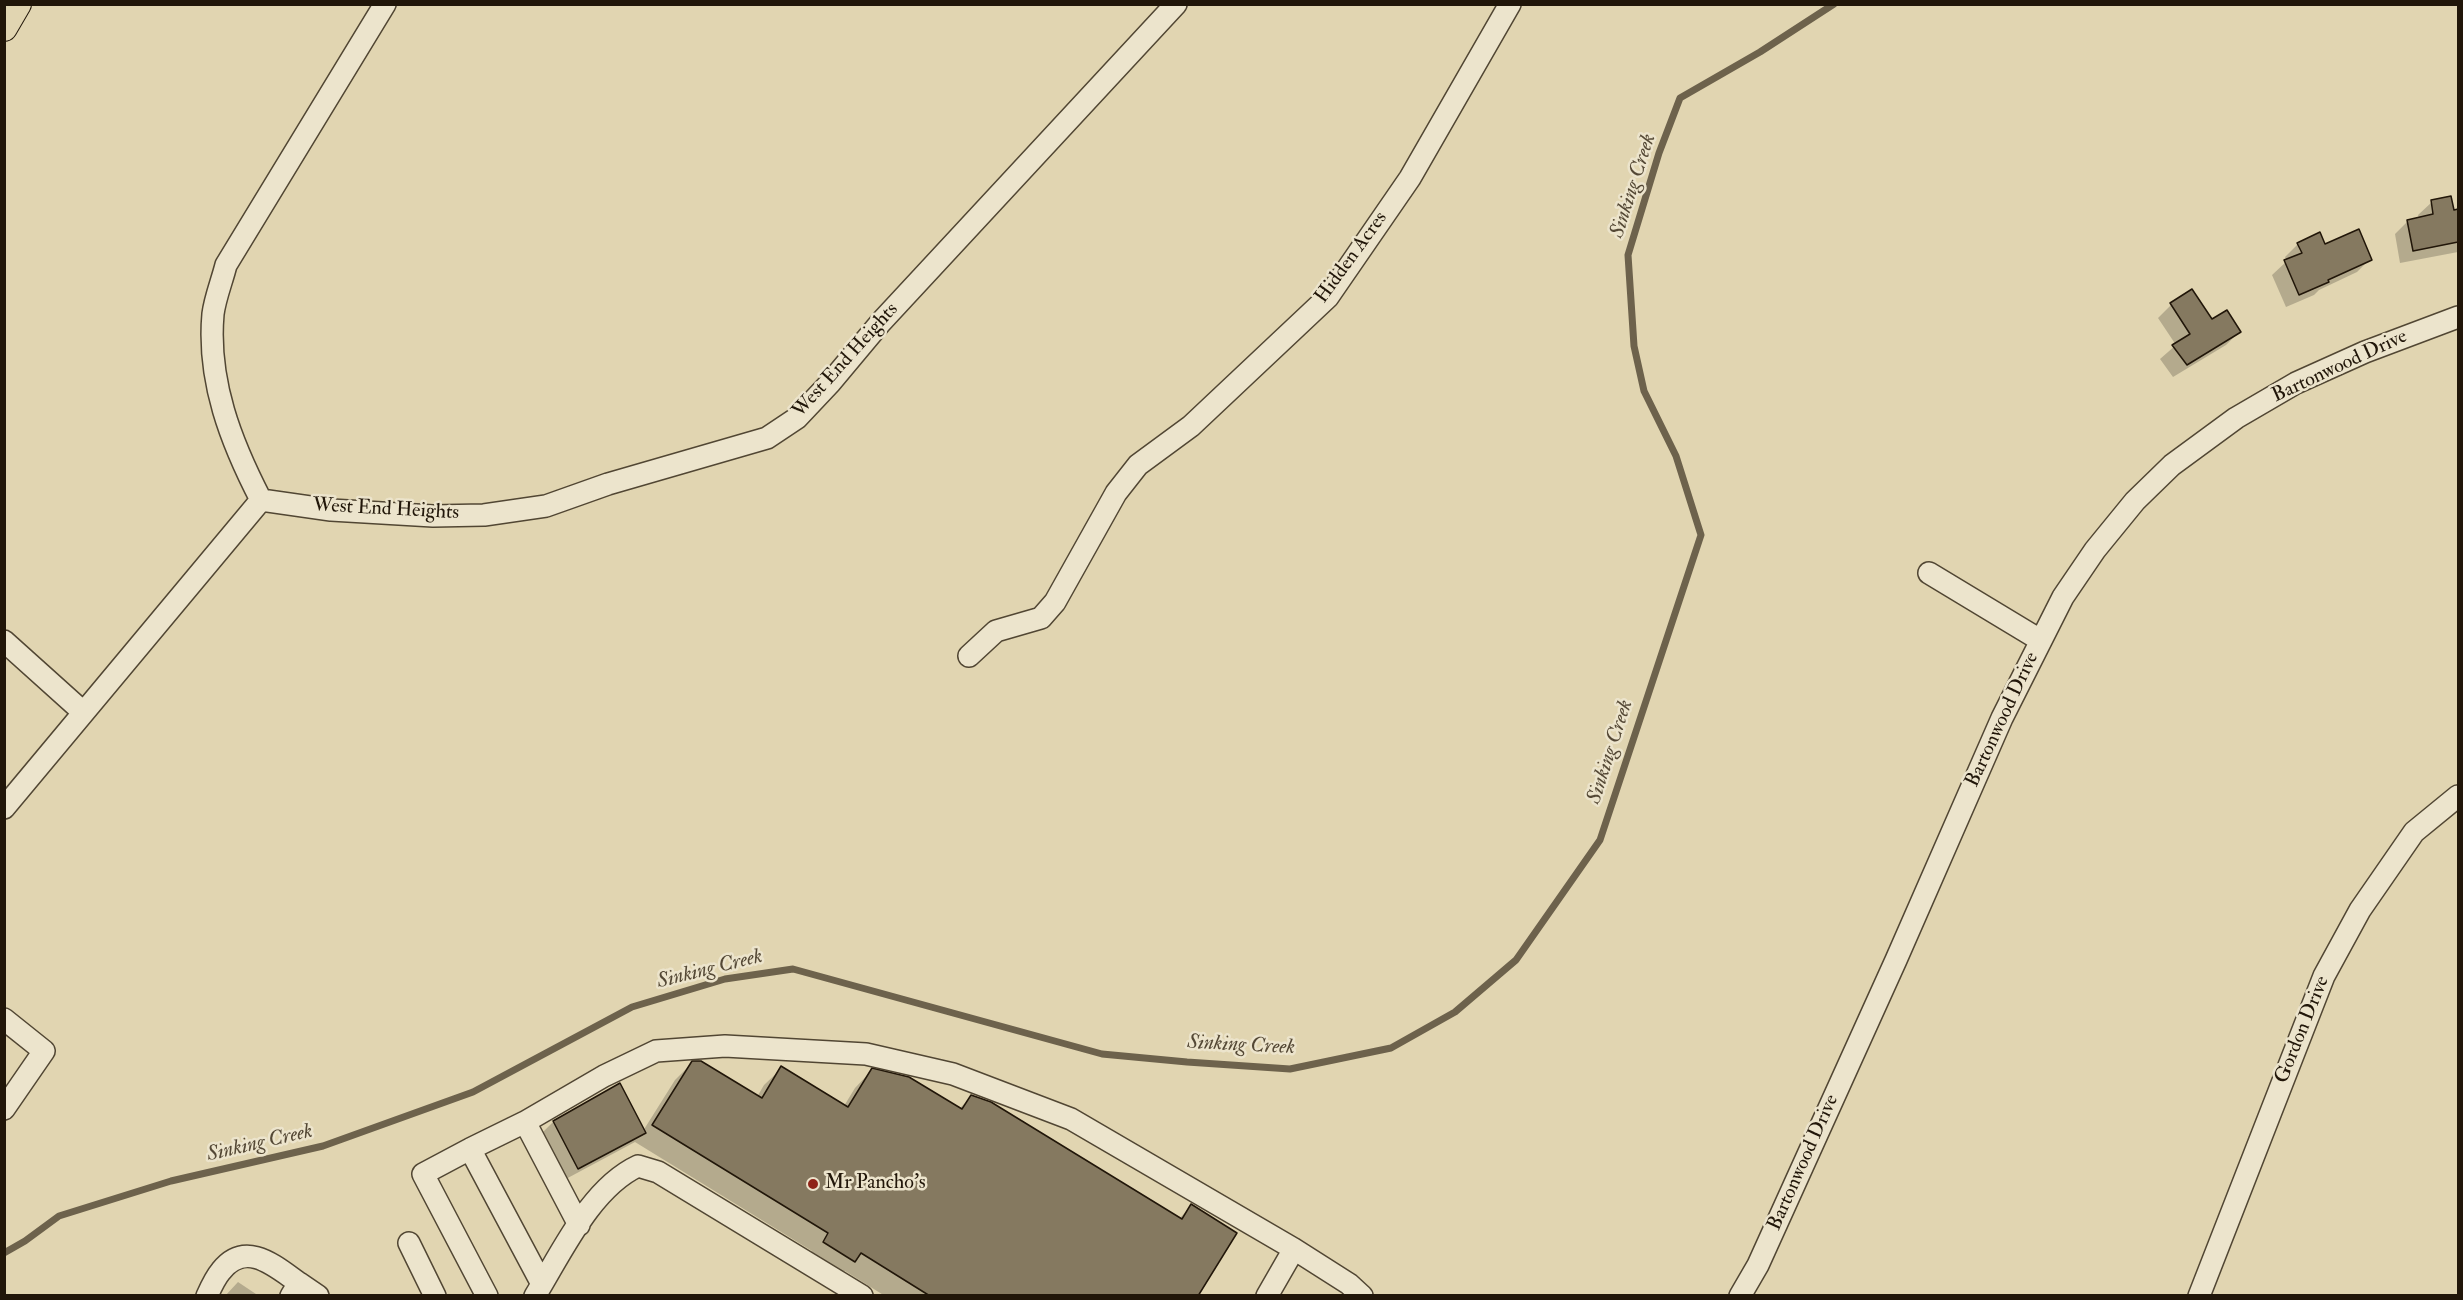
<!DOCTYPE html>
<style>
body{margin:0}
#map{position:relative;width:2463px;height:1300px;overflow:hidden;background:#e1d5b1;font-family:"IM FELL Double Pica",serif}
canvas{display:block}
.frame{position:absolute;inset:0;border:6px solid #211609;pointer-events:none}
</style>
<div id="map">
<canvas width="2463" height="1300"></canvas>
<div class="frame"></div>
</div>
<script>
const context = document.querySelector('canvas').getContext('2d');
context.lineJoin = 'round';
function fill(path, color) { context.fillStyle = color; context.fill(path, 'evenodd'); }
function stroke(path, color, width, dash) { context.strokeStyle = color; context.lineWidth = width; context.lineCap = dash ? 'butt' : 'round'; context.setLineDash(dash || []); context.stroke(path); }
function label(font, color, halo, rows, align = 'center') {
  context.font = font + ' "IM FELL Double Pica",serif'; context.lineWidth = 5; context.setLineDash([]); context.textBaseline = 'middle'; context.strokeStyle = halo; context.fillStyle = color; for (const [text, x, y, turn = 0] of rows) {
    context.save(); context.translate(x, y); context.rotate((+turn || 0) * Math.PI / 180); context.textAlign = isNaN(turn) ? turn : align; if (halo) context.strokeText(text, 0, 0); context.fillText(text, 0, 0); context.restore();
  }
}
const shadow = new Path2D(`
 M2432,202L2453,211H2458V252L2400,263L2395,234L2408,221L2419,219L2418,215Z
 M2298,244L2324,246L2370,259L2357,272L2319,290L2314,295L2286,307L2272,275L2287,261L2285,257Z
 M2171,305L2211,321L2239,332L2226,345L2173,377L2160,359L2176,345L2158,318Z
 M692,1063L757,1097L764,1085L782,1068L844,1106L855,1088L872,1070L959,1109L972,1096L1179,1219L1191,1206L1196,1296H885L845,1271L837,1278L806,1260L812,1251L635,1142L564,1180L540,1135L553,1122L619,1085L643,1131L675,1080Z
 M238,1282L259,1296H225Z`);
const stream = new Path2D(`
 M4,1253L25,1241L59,1216L171,1181L323,1146L473,1092L632,1007L725,979L793,969L1102,1054L1187,1062L1290,1069L1391,1048L1455,1012L1516,960L1600,840L1701,535L1676,456L1644,391L1634,346L1628,255L1659,153L1680,98L1760,52L1834,4`);
const building = new Path2D(`
 M2451,196L2454,210L2458,209V242L2413,251L2407,220L2433,214L2431,200Z
 M2359,229L2372,260L2328,280L2329,282L2299,295L2284,260L2302,253L2297,243L2320,232L2325,244Z
 M2192,289L2212,319L2227,310L2241,332L2187,365L2172,345L2190,334L2170,303Z
 M692,1061H701L762,1098L781,1066L848,1107L872,1068L909,1077L962,1109L971,1095L991,1102L1182,1219L1191,1204L1237,1233L1198,1296H930L861,1253L855,1262L823,1242L828,1233L652,1125Z
 M620,1083L646,1133L578,1169L553,1121Z`);
const minor = new Path2D(`
 M385,4L226,265C222,281 215,298 213,314C207,381 231,442 261,500L331,510L433,516L484,515L546,506L608,484L767,438L797,418L830,383L881,322L1176,4
 M1929,573L2040,640
 M4,641L83,712
 M969,656L996,631L1041,618L1055,602L1116,493L1138,465L1191,426L1328,297L1410,178L1510,4
 M4,808L261,500
 M4,1019L44,1051L4,1109
 M525,1122L604,1076L656,1051L725,1046L866,1054L953,1074L1071,1119L1294,1249
 M470,1149L423,1174L487,1296
 M409,1243L435,1296
 M299,1283L318,1296
 M542,1284L470,1149L525,1122L579,1225
 M207,1296C211,1287 215,1278 221,1271C246,1239 276,1267 299,1283L291,1296
 M535,1296C562,1252 591,1188 638,1166L658,1172L862,1296
 M1267,1296L1294,1249L1349,1284L1362,1296
 M1740,1296L1758,1265L1896,960L2002,718L2063,597L2095,550L2135,501L2172,465L2236,418L2296,383L2365,352L2458,317
 M2199,1296L2324,976L2360,910L2414,832L2458,796`);
const major = new Path2D(`
 M4,28L18,4`);
const markers = [
 [813,1184,6,"#8f2418"]
];
const streetNames = [
 ["Hidden Acres",1352,258,-54],
 ["West End Heights",846,361,-48],
 ["Bartonwood Drive",2340,367,-25],
 ["West End Heights",386,510,3],
 ["Bartonwood Drive",2003,720,-65],
 ["Gordon Drive",2303,1030,-68],
 ["Bartonwood Drive",1804,1163,-66]
];
const poiNames = [
 ["Mr Pancho's",825,1184]
];
const waterNames = [
 ["Sinking Creek",1634,186,-72],
 ["Sinking Creek",1611,752,-72],
 ["Sinking Creek",710,970,-14],
 ["Sinking Creek",1241,1046,3],
 ["Sinking Creek",260,1144,-13]
];
fill(shadow, '#0003');
stroke(stream, '#6d624c', 7);
fill(building, '#857960');
stroke(building, '#211609', 1.5);
stroke(minor, '#514633', 24);
stroke(major, '#211609', 28);
stroke(minor, '#ece4cc', 21);
stroke(major, '#e1d5b1', 26);
for (const [x, y, r, color] of markers) { const dot = new Path2D(); dot.arc(x, y, r, 0, 2 * Math.PI); context.fillStyle = color; context.fill(dot); stroke(dot, '#ece4cc', 2); }
label('20px', '#211609', '#ece4cc', streetNames);
label('20px', '#211609', '#ece4cc', poiNames, 'left');
label('italic 21px', '#544835', '#ece4cc', waterNames);
</script>
